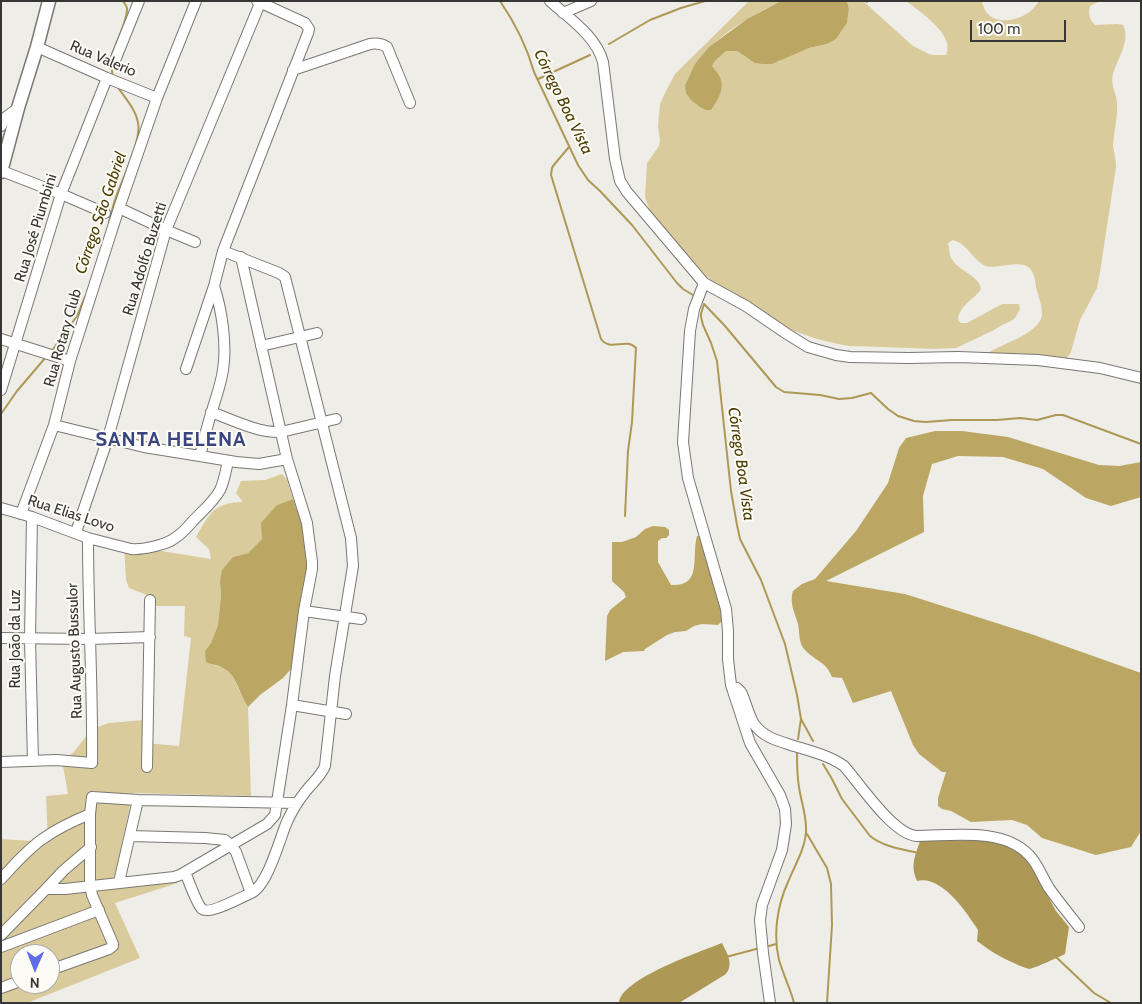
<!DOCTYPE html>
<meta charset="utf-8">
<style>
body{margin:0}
#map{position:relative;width:1142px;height:1004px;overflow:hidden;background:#efede8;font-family:Cabin,sans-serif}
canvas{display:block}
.frame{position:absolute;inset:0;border:2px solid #363634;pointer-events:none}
.north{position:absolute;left:10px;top:944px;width:50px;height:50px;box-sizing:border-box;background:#fcfbf5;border:1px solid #adaca8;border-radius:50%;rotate:181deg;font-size:14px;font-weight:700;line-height:20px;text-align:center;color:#363634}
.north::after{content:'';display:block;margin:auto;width:18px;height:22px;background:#5d6ee5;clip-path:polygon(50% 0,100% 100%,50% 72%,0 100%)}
.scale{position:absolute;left:970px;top:20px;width:96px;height:22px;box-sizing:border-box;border:2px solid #363634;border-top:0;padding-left:6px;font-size:15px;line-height:18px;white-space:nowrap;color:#363634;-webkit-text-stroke:4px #fcfbf5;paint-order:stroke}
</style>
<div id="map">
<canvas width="1142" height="1004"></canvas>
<div class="frame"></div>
<div class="north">N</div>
<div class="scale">100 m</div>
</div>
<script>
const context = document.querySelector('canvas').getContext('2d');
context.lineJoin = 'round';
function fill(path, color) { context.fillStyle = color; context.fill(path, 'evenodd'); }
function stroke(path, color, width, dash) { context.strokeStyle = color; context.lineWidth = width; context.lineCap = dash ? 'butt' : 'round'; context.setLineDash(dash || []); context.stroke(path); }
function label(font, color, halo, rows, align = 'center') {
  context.font = font + ' Cabin,sans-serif'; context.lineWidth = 4; context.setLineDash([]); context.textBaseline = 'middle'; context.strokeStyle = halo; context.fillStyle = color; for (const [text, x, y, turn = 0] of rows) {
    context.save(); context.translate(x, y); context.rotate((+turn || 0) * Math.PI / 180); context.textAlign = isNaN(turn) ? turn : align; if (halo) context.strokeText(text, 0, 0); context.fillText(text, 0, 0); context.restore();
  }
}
const green = new Path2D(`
 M749,1H781C741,21 703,42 685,85L691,100L706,110L721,80L712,66L715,61L726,51H737L746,57L778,62L786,57L809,48L827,44L836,39L847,23L849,9L847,1H863L913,46L929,54L934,55H946C956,35 919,11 906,1H982C986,27 1015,23 1031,11C1034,8 1037,4 1039,1H1100L1090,6C1088,14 1089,19 1095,25L1117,24L1123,25C1131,41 1117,59 1113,74C1110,84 1116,92 1117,102C1118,116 1114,131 1113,145C1114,153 1116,159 1116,167L1100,272L1097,288L1080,320L1071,352L1065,361L1008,365L991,363L987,359L988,353C1002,344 1042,332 1042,314C1042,304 1038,296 1036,287C1035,279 1034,268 1024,265C1013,262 994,269 986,266C972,260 968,244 953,240L948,243C949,248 949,253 951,258C959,272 979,275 981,289C974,300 959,305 958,320L961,323H967L1002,304H1019L1020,309L1015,318L1011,321L1002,325L992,331L956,348L935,349L882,347L849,346L838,344L817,339L788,329L731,300L672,242L652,217L645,197L647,163L659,146L660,141L658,126L660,104L666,91L675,74Z
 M282,474L287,480L293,499L277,505L262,539L248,553L233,557L220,582L221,595L218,625L211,643L205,651L215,666C216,666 222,667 223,667C235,672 240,697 248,707L251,796L133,793L113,884L176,880L178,883L115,903L140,958L27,1003H1V839L48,842L46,796L68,794L62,760L73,753L92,729L109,723L144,720L145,743L179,746L191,638L184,636L185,606H155L152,597L129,588L126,580L124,545L211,559L209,549L196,537C210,513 213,503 243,502L236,493L241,481L265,480ZM20,954H50V984H20Z`);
const forest = new Path2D(`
 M781,1H847L849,9L847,23L836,39L827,44L809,48L772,64H763L755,63L737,51H726L715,61L712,66C715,70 720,75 721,80C724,91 717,101 711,110H706L700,107L691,100L686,93L685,85L695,64L709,47L747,19Z
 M935,431H962L1008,437L1099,465L1119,466L1141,462V497L1111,506L1086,498L1043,469L1003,457L958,456L932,464L923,496L924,532L826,581L905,594L1031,634L1141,673V831L1131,847L1096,855L1042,838L1027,825L1012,820L971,822L951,811L942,809L938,806V798L946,772H942L919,754L913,745L891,691L853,703L842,678L832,677C826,661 815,661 805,650C798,643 800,633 798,624C795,613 789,603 793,591L802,584L815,579L856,531L888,483L899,448L906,438Z
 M293,499L304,530L307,565L302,610L291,669L283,678L260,695L248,707C240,696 237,676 225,669C220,665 212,665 206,662L205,651L211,643L218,625L221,595L220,582L222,570L233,557L248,553L262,539L261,523L277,505Z
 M653,526L665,527L669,530V535L666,538H662L658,541V562L671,585C703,587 691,556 697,536H701L708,543L723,620L718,625L702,624L694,626L686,631L675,632L667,635L645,649L644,651L623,652L605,661L607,616L610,610L626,597L624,592L612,581V542H622L636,537L645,529Z`);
const water = new Path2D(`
 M983,840L1004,844L1020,852L1030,864L1056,911L1069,927L1065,954C1059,957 1033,969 1029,969C1025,968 1021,966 1018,965C1002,958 990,951 977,941L978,930C966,912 942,875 917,881C910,865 915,856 920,841Z
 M722,943C727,953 734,964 726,974L679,1003H619C620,979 702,951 722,943Z`);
const stream = new Path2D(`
 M500,1C515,23 527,47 534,72L578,165L588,180L600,191L632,225L677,283L683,289L693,295
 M866,1L867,2
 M609,44L650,20L681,8L705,1
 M111,57C115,45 128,20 127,8C126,5 125,4 123,1
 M111,65L113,77
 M538,79L590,55
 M569,147L553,166L552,168L551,175L601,339C610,352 626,337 636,348L632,422L628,451L625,516
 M109,223C111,214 113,205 116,197C122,180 142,140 138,123C136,109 124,97 117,86
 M51,352L77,316L85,297
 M1,414L17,391L46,357
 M801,719L813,741
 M798,739L801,719L797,695L785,644L761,580L740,539L737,525L731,491L717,361L711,343L703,325L701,317V314L704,304L725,326L776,387L784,392L820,395L839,399L852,398L871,393L888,409L898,416L914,421L926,422L952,420H997L1020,418L1037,420L1056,415H1063L1141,444
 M823,764L832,779L842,799L870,836C884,847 901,849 918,853
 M807,834L827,868L831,884L832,925L827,1003
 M769,946L776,944
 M726,957L760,948
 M1056,957L1094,993L1111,1003
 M794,1003L792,996C788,984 783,973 779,960C773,935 777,906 788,882C794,867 805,849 806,832C807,816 801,802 799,787C797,776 797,764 797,753`);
const minor = new Path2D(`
 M550,1C570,19 596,36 603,62L615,159L620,181L627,192L704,283L746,306L787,334L808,347L836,355L850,357L909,358L958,357L1038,360L1100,368L1141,378
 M563,13L591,1
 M37,47L107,78L157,98
 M114,63L139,1
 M293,70L370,44C376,43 381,43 387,47L410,103
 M1,126L6,117L18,108
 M2,171L61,194L105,213
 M119,208L166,230L195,242
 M704,283L694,309L690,331L683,442L688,478L726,609L728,631V659L731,685L750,743L780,795L785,809L786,824L782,850L762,905L760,920L763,953L770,1003
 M1,339L70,361
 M261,346L317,333
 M186,369L214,286L223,251L308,33L309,29L305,23L257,1
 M1,390L61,194L107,78
 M211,412C233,420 258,433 281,432L336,419
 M54,425L144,447L200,456L236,462L259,464L287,459
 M200,456C204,441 207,425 212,411C216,397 221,384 223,370C227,345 222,310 214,286
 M1,508L32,517L88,538L131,549C142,550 166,545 175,538C181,534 187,528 192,522C201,512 213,503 220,490C224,482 226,470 228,461
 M21,514L54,425L70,361L119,208L157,98L196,1
 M32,517L30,639L33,761
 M76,532L108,438L166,230L261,1
 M304,611L361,619
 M1,638L90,639L150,637
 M732,688H737L741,692C746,702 748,714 754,724C764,738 779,741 794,746C811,751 830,756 844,766C860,784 892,833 916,836C951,836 1003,827 1029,855C1038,864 1042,877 1049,888C1058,901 1069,914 1079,927
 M292,705L346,714
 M1,762L56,760L92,763C93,688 88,613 88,538
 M147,767L150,600
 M130,836L205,838L225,840L231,845L236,852L251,893
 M91,847L64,870L46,889H65L174,877L180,875L267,824L275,815L292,705L304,611L312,569V562L307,523L287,459L241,257
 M185,872C188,879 197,905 202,909C209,915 242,897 251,893C267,886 279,842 286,824C291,812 298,801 306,791C313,782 321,776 325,766L335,676L353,566L351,538L285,277L279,273L223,251
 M1,879C14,865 26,851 41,840C56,829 73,821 90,814L92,797L138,800L297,803
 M119,882L138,800
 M1,935L46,889
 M1,947L99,910
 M50,970L109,949L113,946V944L92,895L90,885V814
 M1,988L20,981`);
const major = new Path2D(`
 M1,172L18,108L37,47L49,1`);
const streetNames = [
 ["Rua Valerio",103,59,23],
 ["Rua José Piumbini",36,228,-73],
 ["Rua Adolfo Buzetti",145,259,-73],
 ["Rua Rotary Club",63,338,-74],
 ["Rua Elias Lovo",71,514,18],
 ["Rua João da Luz",16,639,-90],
 ["Rua Augusto Bussulor",75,651,-92]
];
const waterNames = [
 ["Córrego Boa Vista",563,102,64],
 ["Córrego São Gabriel",101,213,-71],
 ["Córrego Boa Vista",741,464,82]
];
const districtNames = [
 ["SANTA HELENA",171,440]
];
fill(green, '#d9cb9b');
fill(forest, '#bba763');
fill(water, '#ad9955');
stroke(stream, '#ad9955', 2);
stroke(minor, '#7a7873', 12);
stroke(major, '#7a7873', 15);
stroke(minor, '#fff', 10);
stroke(major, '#fff', 12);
label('15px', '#363634', '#fcfbf5', streetNames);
label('italic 16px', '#4c3d03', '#fcfbf5', waterNames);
context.letterSpacing = '1px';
label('bold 20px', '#3a4580', '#fcfbf5', districtNames);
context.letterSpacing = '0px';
</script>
